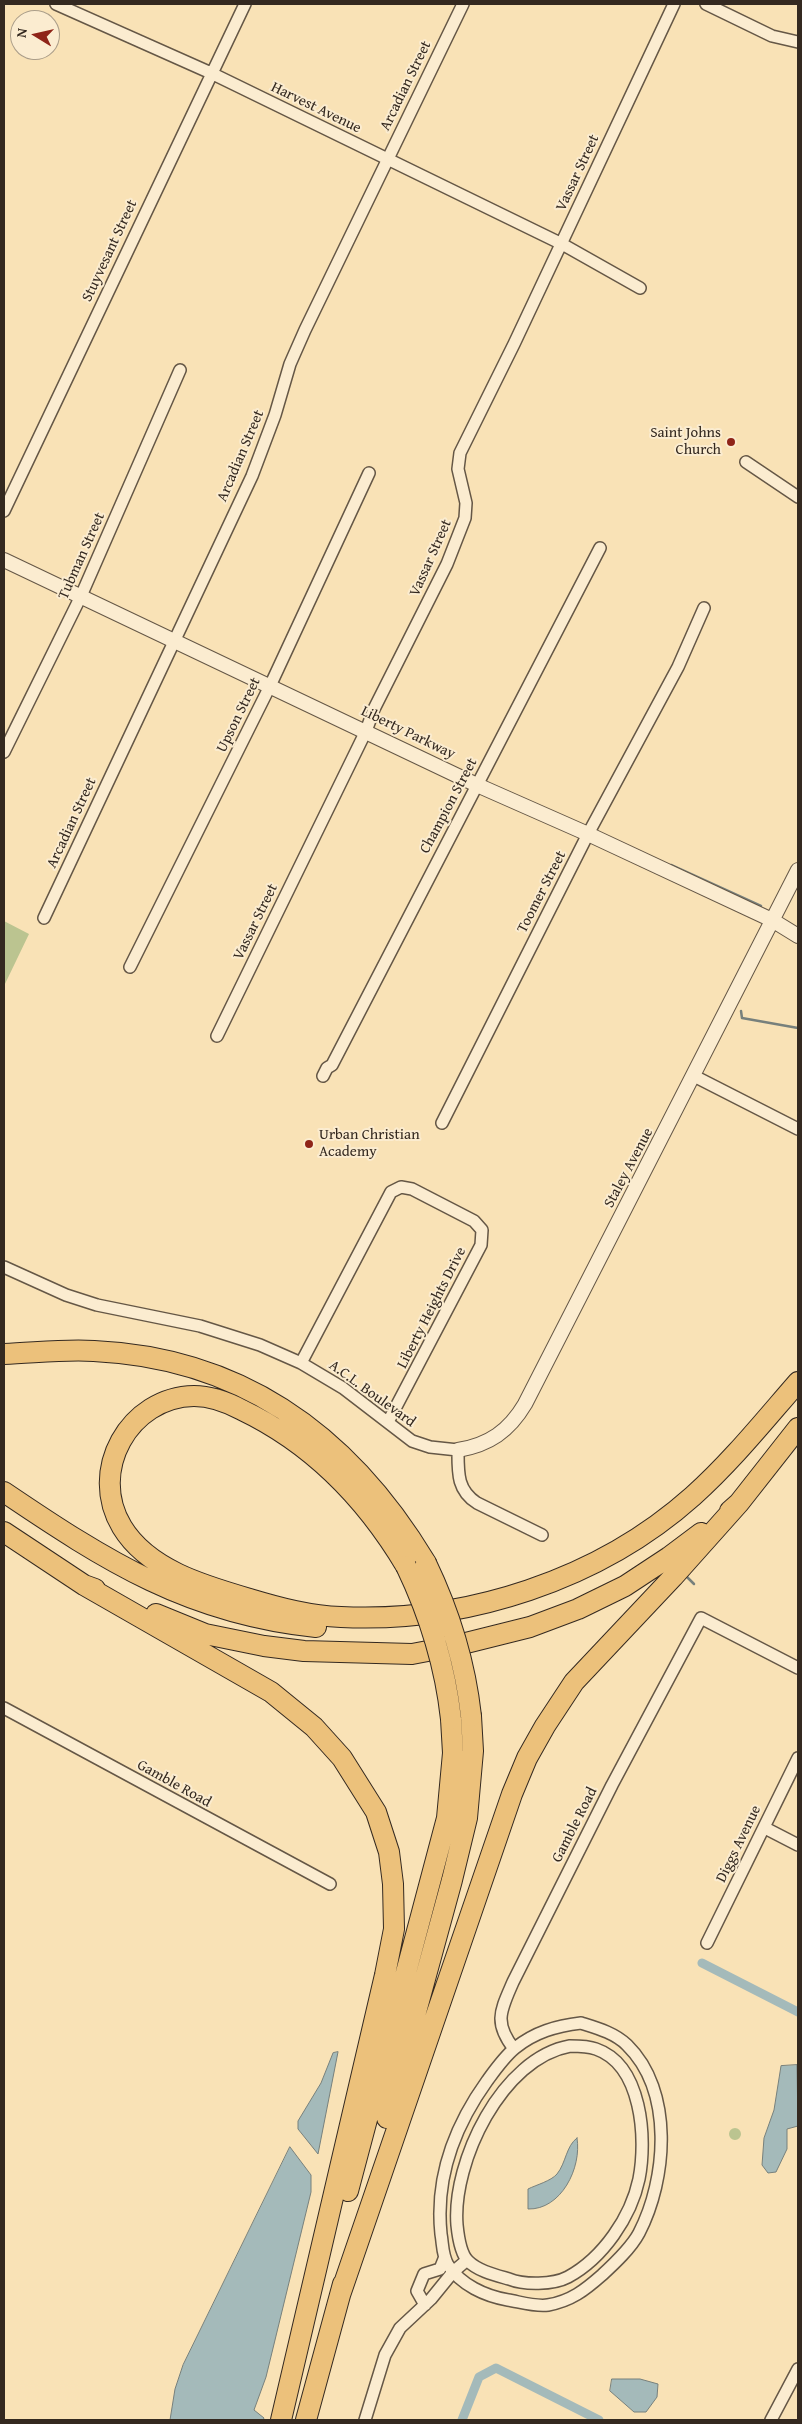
<!DOCTYPE html>
<style>
body{margin:0}
#map{position:relative;width:802px;height:2424px;overflow:hidden;background:#f9e2b6;font-family:"Gentium Book Plus",serif}
canvas{display:block}
.frame{position:absolute;inset:0;border:5px solid #342920;pointer-events:none}
.north{position:absolute;left:10px;top:10px;width:50px;height:50px;box-sizing:border-box;background:#fbecd0;border:1px solid #ab9e8a;border-radius:50%;rotate:279deg;font-size:14px;font-weight:700;line-height:20px;text-align:center;color:#342920}
.north::after{content:'';display:block;margin:auto;width:18px;height:22px;background:#8f2418;clip-path:polygon(50% 0,100% 100%,50% 72%,0 100%)}
</style>
<div id="map">
<canvas width="802" height="2424"></canvas>
<div class="frame"></div>
<div class="north">N</div>
</div>
<script>
const context = document.querySelector('canvas').getContext('2d');
context.lineJoin = 'round';
function fill(path, color) { context.fillStyle = color; context.fill(path, 'evenodd'); }
function stroke(path, color, width, dash) { context.strokeStyle = color; context.lineWidth = width; context.lineCap = dash ? 'butt' : 'round'; context.setLineDash(dash || []); context.stroke(path); }
function label(font, color, halo, rows, align = 'center') {
  context.font = font + ' "Gentium Book Plus",serif'; context.lineWidth = 4; context.setLineDash([]); context.textBaseline = 'middle'; context.strokeStyle = halo; context.fillStyle = color; for (const [text, x, y, turn = 0] of rows) {
    context.save(); context.translate(x, y); context.rotate((+turn || 0) * Math.PI / 180); context.textAlign = isNaN(turn) ? turn : align; if (halo) context.strokeText(text, 0, 0); context.fillText(text, 0, 0); context.restore();
  }
}
const green = new Path2D(`
 M4,921L29,934L4,986Z
 M729 2134a6 6 0 1 1 12 0a6 6 0 1 1-12 0Z`);
const water = new Path2D(`
 M338,2052L318,2154L298,2129V2121L321,2083L333,2053Z
 M797,2065L798,2126L787,2129V2149L776,2172L768,2173L762,2165L764,2138L774,2110L781,2066Z
 M577,2138C582,2168 561,2210 528,2209V2189C536,2185 551,2181 557,2174C566,2163 566,2146 577,2138Z
 M290,2147L311,2175V2192L266,2377L254,2410L264,2418L263,2420H170L175,2389L183,2365Z
 M612,2379H640L658,2384L657,2397L646,2412H634L610,2391Z`);
const stream = new Path2D(`
 M671,865L761,906
 M741,1011L742,1018L798,1028
 M686,1576L694,1584`);
const canal = new Path2D(`
 M702,1963L798,2012
 M462,2420L479,2377L496,2368L599,2420`);
const minor = new Path2D(`
 M56,4L211,73L562,244L640,288
 M706,4L772,36L798,42
 M746,462L798,497
 M4,511L245,4
 M4,752L81,596L180,370
 M44,918L252,476L275,415L290,364L305,330L463,4
 M130,967L270,686L369,473
 M217,1036L366,731L374,709L447,564L465,518L466,503L458,469L460,453L514,344L674,4
 M323,1076L327,1068L332,1065L600,548
 M694,1076L798,1129
 M442,1123L588,834L678,667L704,608
 M4,1267L66,1295L97,1305L200,1326L260,1345L301,1363L343,1388L412,1441L430,1447L458,1450C458,1473 457,1490 477,1503L542,1535
 M301,1363L391,1192L401,1187L412,1189L474,1221L482,1230L481,1245L388,1422
 M4,1708L330,1884
 M765,1828L798,1845
 M707,1943L798,1758
 M581,2023C597,2028 615,2033 627,2045C674,2091 667,2179 639,2233C631,2248 615,2263 602,2275C585,2290 571,2301 548,2305C536,2307 520,2302 508,2300C485,2296 461,2285 448,2265C442,2255 443,2245 441,2234C435,2177 454,2127 487,2081C495,2070 504,2057 515,2048C535,2032 556,2026 581,2023Z
 M570,2046C578,2046 588,2046 596,2049C642,2065 647,2138 639,2179C631,2217 603,2258 568,2277C553,2285 524,2285 509,2279C495,2275 478,2271 468,2261C460,2253 458,2235 457,2225C452,2162 502,2058 570,2046Z
 M514,2049C493,2022 501,2010 513,1982L612,1785L701,1618L798,1668
 M425,2305L417,2291L424,2274L440,2269L444,2259
 M365,2420L385,2355L400,2328L431,2299L453,2272L467,2260
 M771,2420L798,2369`);
const tertiary = new Path2D(`
 M4,560L477,785L588,834L772,920L798,936
 M458,1450C489,1445 509,1431 525,1404L798,870`);
const motorway = new Path2D(`
 M4,1354C34,1353 64,1349 94,1351C245,1358 351,1438 426,1563
 M4,1492C106,1561 189,1614 316,1627
 M730,1511L739,1503L798,1428
 M4,1532L84,1585L95,1589
 M406,1566C366,1499 313,1444 242,1410C227,1402 211,1396 194,1396C129,1397 88,1471 122,1527C148,1570 205,1586 250,1599C280,1608 310,1616 341,1617C466,1623 599,1580 693,1496C731,1462 764,1421 798,1382
 M84,1585L271,1692L314,1727L342,1758L376,1812L389,1852L393,1884L394,1929L385,1975L281,2420
 M156,1614L205,1634L264,1646L304,1651L412,1654L454,1646L530,1627L578,1609L625,1586L669,1557L701,1533
 M387,2118L452,1880L467,1818L473,1751L471,1716
 M348,2191L447,1818L453,1753L451,1719
 M340,2295L512,1794L527,1758L545,1726L574,1682L673,1577L739,1503
 M306,2420L343,2284`);
const motorwayBridge = new Path2D(`
 M426,1563C450,1613 465,1661 471,1716
 M406,1566C430,1616 445,1664 451,1719`);
const markers = [
 [731,442,5,"#8f2418"],
 [309,1144,5,"#8f2418"]
];
const streetNames = [
 ["Arcadian Street",406,86,-64],
 ["Harvest Avenue",316,108,26],
 ["Vassar Street",578,173,-65],
 ["Stuyvesant Street",110,251,-65],
 ["Arcadian Street",241,456,-67],
 ["Tubman Street",82,556,-66],
 ["Vassar Street",431,558,-66],
 ["Upson Street",239,715,-64],
 ["Liberty Parkway",408,733,26],
 ["Champion Street",449,806,-62],
 ["Arcadian Street",72,823,-65],
 ["Toomer Street",542,892,-63],
 ["Vassar Street",256,922,-64],
 ["Staley Avenue",629,1168,-62],
 ["Liberty Heights Drive",432,1308,-63],
 ["A.C.L. Boulevard",372,1394,36],
 ["Gamble Road",174,1784,29],
 ["Gamble Road",575,1825,-63],
 ["Diggs Avenue",739,1844,-64]
];
const poiNames = [
 ["Saint Johns",721,433],
 ["Church",721,450],
 ["Urban Christian",319,1135,"left"],
 ["Academy",319,1152,"left"]
];
fill(green, '#bbc490');
fill(water, '#a4baba');
stroke(water, '#77807c', 1);
stroke(stream, '#77807c', 2.5);
stroke(canal, '#a4baba', 9);
stroke(minor, '#655746', 14);
stroke(tertiary, '#655746', 16);
stroke(motorway, '#342920', 22);
stroke(minor, '#fbecd0', 11);
stroke(tertiary, '#fbecd0', 14);
stroke(motorway, '#ecc17b', 20);
stroke(motorwayBridge, '#342920', 22, []);
stroke(motorwayBridge, '#ecc17b', 20);
for (const [x, y, r, color] of markers) { const dot = new Path2D(); dot.arc(x, y, r, 0, 2 * Math.PI); context.fillStyle = color; context.fill(dot); stroke(dot, '#fbecd0', 2); }
label('15px', '#342920', '#fbecd0', streetNames);
label('15px', '#342920', '#fbecd0', poiNames, 'right');
</script>
